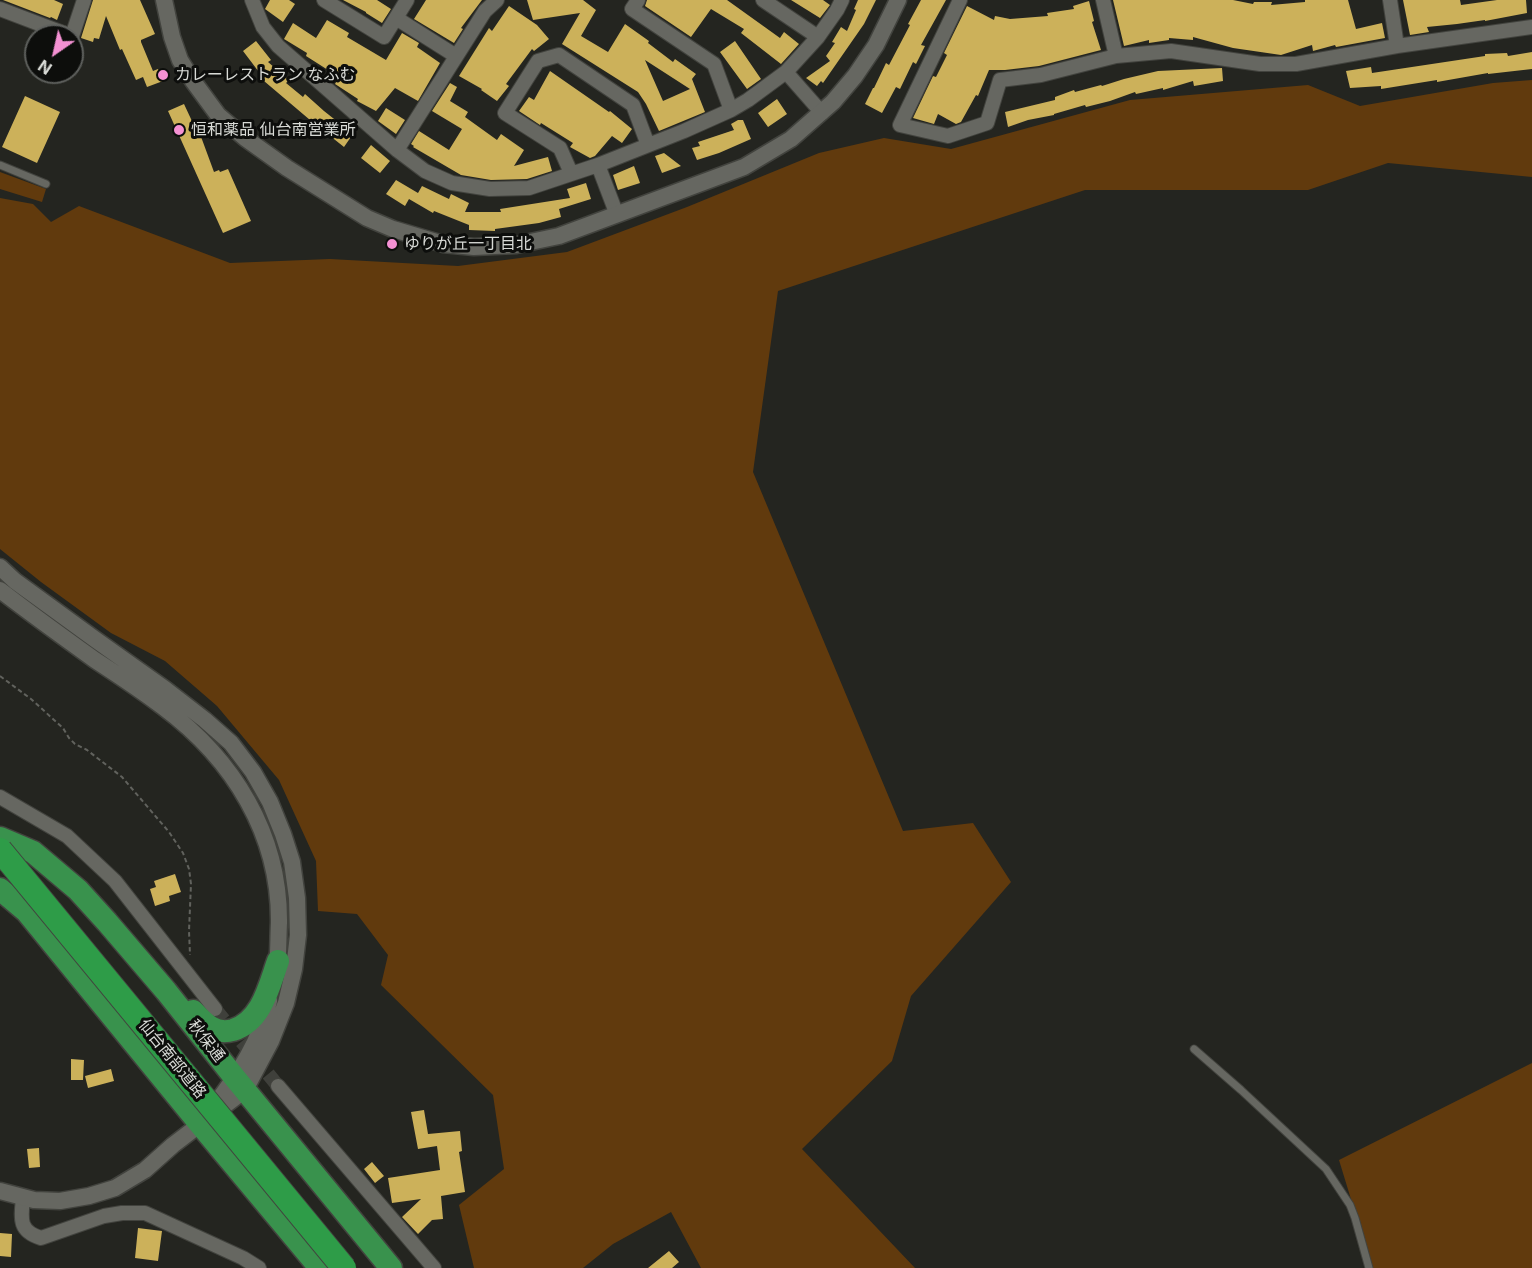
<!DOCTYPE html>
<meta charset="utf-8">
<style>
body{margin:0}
#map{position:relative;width:1532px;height:1268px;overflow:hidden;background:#242520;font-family:Inter,sans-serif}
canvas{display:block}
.north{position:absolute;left:24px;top:24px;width:60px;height:60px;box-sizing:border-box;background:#0d0e0c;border:2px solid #5e605d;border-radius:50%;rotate:214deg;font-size:16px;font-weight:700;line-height:24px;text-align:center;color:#d8dad6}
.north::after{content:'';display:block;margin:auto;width:21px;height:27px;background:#f491d3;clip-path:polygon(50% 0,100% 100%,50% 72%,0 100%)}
</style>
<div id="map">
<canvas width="1532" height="1268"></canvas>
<div class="north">N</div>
</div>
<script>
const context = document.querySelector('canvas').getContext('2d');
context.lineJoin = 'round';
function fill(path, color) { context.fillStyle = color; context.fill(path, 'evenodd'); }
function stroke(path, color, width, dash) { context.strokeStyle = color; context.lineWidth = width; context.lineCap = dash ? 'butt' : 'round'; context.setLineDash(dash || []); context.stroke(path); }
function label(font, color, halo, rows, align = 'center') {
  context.font = font + ' Inter,"Noto Sans JP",sans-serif'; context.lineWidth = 6; context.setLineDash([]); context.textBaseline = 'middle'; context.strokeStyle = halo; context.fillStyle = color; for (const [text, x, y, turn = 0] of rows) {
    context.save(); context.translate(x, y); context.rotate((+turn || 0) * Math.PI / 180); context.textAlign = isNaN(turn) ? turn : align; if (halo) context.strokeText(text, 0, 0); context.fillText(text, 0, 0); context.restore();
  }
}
const green = new Path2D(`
 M1532,80V177L1388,163L1308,190H1085L778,291L753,472L903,831L973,823L1011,882L911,996L892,1061L802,1149L915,1268H701L671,1212L613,1244L583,1268H474L459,1205L504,1169L493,1095L381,985L388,955L357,914L318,911L316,861L279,780L217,706L165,661L111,633L41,582L0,549V198L33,204L51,222L79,206L230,263L330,259L458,266L567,252L687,207L819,153L884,138L951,149L1130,100L1308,85L1360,106L1493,83Z
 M0,172L46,189L42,202L0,189Z
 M1532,1063V1268H1372L1339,1160Z`);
const building = new Path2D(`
 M3,0H54L63,4L57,20L51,17L50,18Z
 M93,0H140L155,34L141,40V42L153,71L158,69L163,81L147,87L143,77L136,80L122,49L120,50L106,16L99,39L94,38L93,42L81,38Z
 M270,0H289L295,4L283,22L265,9Z
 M343,0H377L391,9L382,23L366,13V12Z
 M426,0H482L461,28L463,29L454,43L414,19Z
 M527,0H583L596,10L581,36L608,52L625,24L649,41L648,43L673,62L675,59L696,74L692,79L705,112L659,131L646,104L638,92L562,44L580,13L533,20ZM645,60L690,89L663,101Z
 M647,0H727L780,38L784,32L799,44L781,64L741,33L744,29L711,9L691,37L645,6Z
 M791,0H823L830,5L820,18Z
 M858,0H876L864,24L823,83L821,81L817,86L806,78L830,61L826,56L835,43L832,42L841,27L847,31L856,10L854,9Z
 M921,0H946L921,45L925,46L916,64L913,62L900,89L896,87L882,113L865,104L873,88H874L886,63L889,65L910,25L908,24Z
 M1113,0H1233L1253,4L1254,2H1272L1271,5L1305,2V0H1348L1356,29L1382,23L1385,38L1336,47L1335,45L1313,51L1312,45L1281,55L1233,48L1193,37V40L1169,38V40L1149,43V40L1124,46Z
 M1403,0H1460L1461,5L1497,0H1526L1527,13L1485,21V20L1457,24L1427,27L1429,32L1410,35Z
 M1089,1L1094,21L1092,22L1101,50L1039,66L1005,70H989L978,96L976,95L961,122L956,124L938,114L934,124L913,118L933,76L936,77L947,55L944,53L967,6L994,20L995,16L1010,19L1048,16L1047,13L1074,9L1073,6Z
 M509,6L537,25L549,39L534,51L532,49L506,84L509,86L497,101L481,90L482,89L459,76L489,28L492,31Z
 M327,20L349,33L347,37L386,60L402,33L419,43L417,47L440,63L418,101L395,88L376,111L357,101L358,99L335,84L339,77L306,56L307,53L284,39L293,23L316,38Z
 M256,41L271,60L268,62L289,80L286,83L303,97L305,94L324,111L353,134L344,147L310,120L264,81L265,80L243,51Z
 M735,41L761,79L747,89L720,52Z
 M1532,52V69L1488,74V73L1437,82V80L1381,89V86L1350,88L1346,71L1371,67L1372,73L1485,56V54L1507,53L1508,56Z
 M1222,68L1223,81L1194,86L1193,81L1163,90V88L1136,94L1135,92L1110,101L1086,107L1085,105L1054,114V115L1028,120L1008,127L1005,112L1055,100V97L1074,90L1075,92L1101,85L1102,86L1124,79L1158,71Z
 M550,71L609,112L610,111L632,129L622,143L612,136L595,156L590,158L570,147L573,143L541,123L540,125L519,111L529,97L534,100Z
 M450,83L457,87L450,101L468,112L465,117L497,140L501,134L524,150L514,166L548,157L552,171L527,179L491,180L461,175L413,147L414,146L411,144L419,131L449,150L462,129L432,111Z
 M25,96L60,112L37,163L2,147Z
 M777,99L787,114L768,127L758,113Z
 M184,104L198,134H200L214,172L219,170L220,172L228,169L251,221L223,233L168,111Z
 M386,108L405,120L396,134L378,121Z
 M738,120H743L751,139L719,153L697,160L692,148L700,146L698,142L734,130L731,124Z
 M371,145L390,161L380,173L361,158Z
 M664,153L681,166L662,173L655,156Z
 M634,166L640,183L618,190L613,175Z
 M396,180L418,193L422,186L449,199L451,194L469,203L465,212H501L500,209L570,198L567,189L586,183L591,199L559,209L561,217L539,223L495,229V231L469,230V225L434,211L433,213L409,199L405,206L386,194Z
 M175,874L181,892L169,896L170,901L155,906L150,889L156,887L154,881Z
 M71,1059L84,1060L83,1080H71Z
 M111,1069L114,1081L88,1088L85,1076Z
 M424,1110L428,1134L460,1131L462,1151L459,1152L465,1192L441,1196L443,1219L432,1220L418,1234L402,1217L421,1199L392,1203L388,1178L440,1170L437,1146L418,1149L411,1112Z
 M39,1148L40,1167L29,1168L27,1149Z
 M372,1162L384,1176L375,1183L364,1169Z
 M138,1228L162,1231L158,1261L135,1258Z
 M0,1233L12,1234L11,1257L0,1256Z
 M669,1251L679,1262L672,1268H648Z`);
const minorTunnel = new Path2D(`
 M215,1009L278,1086`);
const path = new Path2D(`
 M0,676L31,699L63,728L69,738L75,744L87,750L122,777L169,832L183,853L189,869L191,884L189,931L190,955`);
const service = new Path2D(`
 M0,165L46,184
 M1194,1049L1241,1090L1326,1169L1350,1205L1355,1218L1369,1268`);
const minor = new Path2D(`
 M252,0L263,27L278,46L397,150L425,171L452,183L490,189L529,188L598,165L684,131L731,110L748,100L786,72L818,37L837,10L842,0
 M324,0L384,37L407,0
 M638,0L632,9L714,64L731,110
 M763,0L818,37
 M960,0L900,125L948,136L987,123L1000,80L1041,75L1116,56L1171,51L1260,64H1296L1397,46L1532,27
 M1103,0L1116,56
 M1390,0L1397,46
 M0,9L71,36
 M396,18L456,56
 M72,36L84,0
 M786,72L822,113
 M397,150L485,11L497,0
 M598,165L617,215
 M571,173L560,148L505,113L538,61L559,55L633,105L648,145
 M0,797L67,836L115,881L215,1009
 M278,1086L434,1268
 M23,1198C21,1218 18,1231 41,1238L104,1216L122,1213H145L243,1258L259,1268`);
const tertiary = new Path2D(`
 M164,0L172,37L180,60L193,81L218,115L245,138L287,168L367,218L393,229L443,244L474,247L516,245L559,236L744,167L791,139L833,102L855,76L876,45L898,0
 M0,567L15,581L96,640L165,689L205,720L231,743L253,772L270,802L283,834L292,862L297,898L298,935L294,969L286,1003L271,1041L245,1090L173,1145L145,1170L115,1188L89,1196L60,1201L34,1200L0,1191
 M0,590C31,614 63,637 95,660C118,675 141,690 163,707C233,759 280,834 279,923C278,939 279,956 276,973
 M213,1107C238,1075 261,1040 269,1001`);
const trunk = new Path2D(`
 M0,838L33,852L78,890L107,922L166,991L235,1078L391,1268
 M0,889L27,912L200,1124L320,1268
 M193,1011C205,1024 215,1035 233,1030C262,1021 269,986 278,961`);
const motorwayBridge = new Path2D(`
 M0,850L344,1268`);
const markers = [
 [163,75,6,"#f491d3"],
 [179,130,6,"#f491d3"],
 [392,244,6,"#f491d3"]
];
const poiNames = [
 ["カレーレストラン なふむ",175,75],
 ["恒和薬品 仙台南営業所",191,130],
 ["ゆりが丘一丁目北",404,244]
];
const streetNames = [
 ["秋保通",206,1041,52],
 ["仙台南部道路",172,1059,51]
];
fill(green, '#613a0d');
fill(building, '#ccb15a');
stroke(minorTunnel, '#3f403b', 14, [14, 7]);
stroke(service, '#42433e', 9);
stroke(minor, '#42433e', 16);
stroke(tertiary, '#42433e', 19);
stroke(trunk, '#42433e', 25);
stroke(path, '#61625d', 2, [4.5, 3]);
stroke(service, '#666761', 7);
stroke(minor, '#666761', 14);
stroke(tertiary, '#666761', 16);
stroke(trunk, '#39924d', 22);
stroke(motorwayBridge, '#42433e', 26, []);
stroke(motorwayBridge, '#2e9c48', 24);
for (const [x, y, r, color] of markers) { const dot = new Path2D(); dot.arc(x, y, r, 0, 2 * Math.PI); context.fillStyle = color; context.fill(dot); stroke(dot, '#0d0e0c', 2); }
label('16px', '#d8dad6', '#0d0e0c', poiNames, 'left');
label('16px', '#d8dad6', '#0d0e0c', streetNames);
</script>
